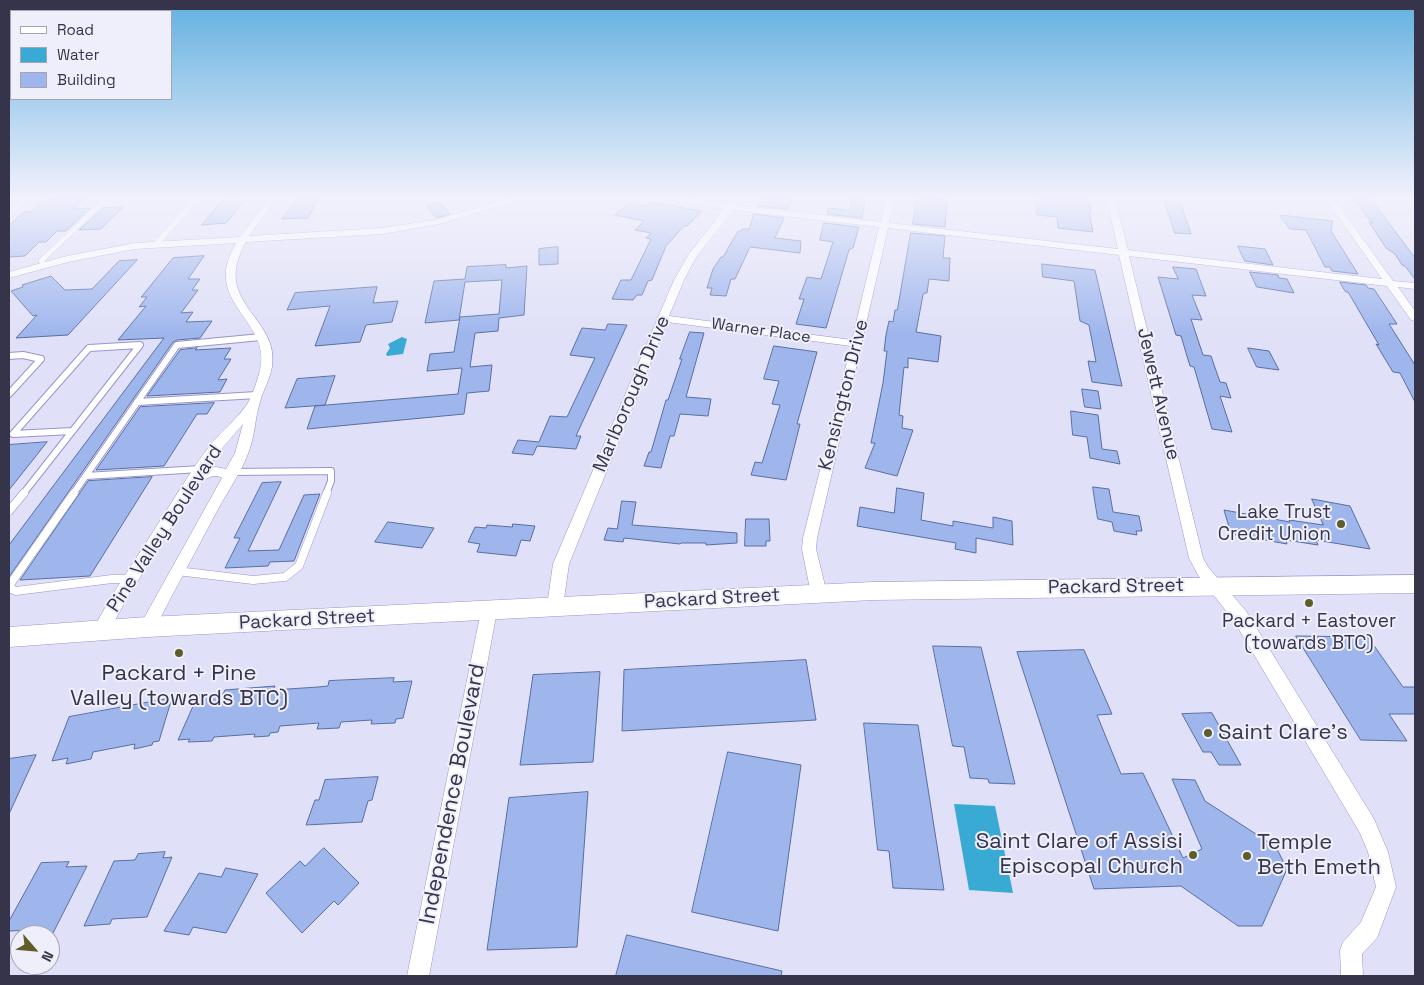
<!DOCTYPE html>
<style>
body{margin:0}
#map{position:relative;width:1424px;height:985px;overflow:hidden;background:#e0e0f8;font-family:"Space Grotesk",sans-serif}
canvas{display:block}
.frame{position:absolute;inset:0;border:10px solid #35344b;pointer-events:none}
.legend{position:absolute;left:10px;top:10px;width:162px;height:90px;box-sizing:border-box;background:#efeffb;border:1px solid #a5a4b5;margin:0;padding:6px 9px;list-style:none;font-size:15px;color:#35344b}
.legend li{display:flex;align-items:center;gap:10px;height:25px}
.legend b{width:25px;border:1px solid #a5a4b5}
.north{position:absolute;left:10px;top:925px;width:50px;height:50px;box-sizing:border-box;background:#efeffb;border:1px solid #a5a4b5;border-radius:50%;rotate:117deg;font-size:14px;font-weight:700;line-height:20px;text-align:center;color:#35344b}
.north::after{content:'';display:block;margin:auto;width:18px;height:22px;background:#5f5d29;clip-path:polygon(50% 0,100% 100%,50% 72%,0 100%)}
</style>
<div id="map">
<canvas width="1424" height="985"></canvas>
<div class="frame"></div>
<ul class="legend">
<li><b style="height:6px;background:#fff"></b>Road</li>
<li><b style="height:14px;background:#39aad3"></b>Water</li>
<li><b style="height:14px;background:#9fb6ed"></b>Building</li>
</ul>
<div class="north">N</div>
</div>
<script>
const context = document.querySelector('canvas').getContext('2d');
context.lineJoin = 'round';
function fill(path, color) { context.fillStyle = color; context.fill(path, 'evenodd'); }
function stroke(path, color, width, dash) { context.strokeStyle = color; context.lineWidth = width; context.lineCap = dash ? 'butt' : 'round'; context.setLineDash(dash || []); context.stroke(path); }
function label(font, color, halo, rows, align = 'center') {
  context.font = font + ' "Space Grotesk",sans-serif'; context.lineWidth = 4; context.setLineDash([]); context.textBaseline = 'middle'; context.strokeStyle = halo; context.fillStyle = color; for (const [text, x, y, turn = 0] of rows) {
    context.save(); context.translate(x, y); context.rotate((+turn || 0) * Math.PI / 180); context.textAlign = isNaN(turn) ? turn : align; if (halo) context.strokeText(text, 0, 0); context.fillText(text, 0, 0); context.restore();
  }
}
const water = new Path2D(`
 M402,337L407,339L403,354L387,356L386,354L390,348L388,344Z
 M954,804L995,806L1013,893L969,890Z`);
const building = new Path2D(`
 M299,196H320L308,218L282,219Z
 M763,196H778L793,198L788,209L758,206Z
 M853,196L866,197L862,218L827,214L829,208L849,210Z
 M917,196H934V198L947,199L945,227L913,224Z
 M1036,196H1088L1091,212H1089L1093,232L1058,228L1057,217L1037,215Z
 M1352,196L1370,198L1415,258V279L1405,266L1402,265L1395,254L1386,248L1369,222L1372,223Z
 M86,198L74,209L90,208L66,231H57L46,242H39L25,256L9,257V225L24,212H31L44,200Z
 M223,200H245L226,223L202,225Z
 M1164,200L1180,202L1191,234L1175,233Z
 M440,202L450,214L436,218L426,205Z
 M650,202L702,211L687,226H684L666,246L652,280L648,281L642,295H637L633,300L612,299L621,280H631L651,239L646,238L651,233L635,230L644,221L615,215L629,203L646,206Z
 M123,207L101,229L79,230L103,208Z
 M754,214L784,218L775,238L801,241L800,253L750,247L735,279H731L726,296L710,295L712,288H707L713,269L721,257H723L738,231H741L742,229H749Z
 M1280,215L1333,221L1331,231L1358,274L1332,271L1330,267H1325L1306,230L1290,229Z
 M824,223L859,227L853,248L849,250L826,328L796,324L804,299H799L807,277L821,279L833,242L820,240Z
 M911,233L945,236L943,258H950L949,281L929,279L927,293H924L923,295L916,332L941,336L938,362L908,358V368L904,367L899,415L903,416L902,428L913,430L897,476L865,468L875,443H871L883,383L887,351H884L886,335L889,321L893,322L895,310H897Z
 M1238,246L1265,249L1273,265L1245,261Z
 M558,247V264L539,265V249Z
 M204,256L188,279H200L192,290H198L181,313L193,312L186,322L212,321L200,338L177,340L173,342L9,577V545L164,338L118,340L146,306L139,307L147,297H141L143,295L173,258Z
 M137,260L68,335L16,338L37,315L33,316L11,291L23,287L22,285L51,276L65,290L92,289L119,261Z
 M1042,264L1095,270L1122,386L1092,382L1088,361L1096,362L1089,325L1080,321L1074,281L1043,277Z
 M506,265V268L527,266L524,315L499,318L498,331L475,333L470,367L492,365L489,391L467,393L464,414L307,429L315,406L458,394L462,368L427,371L430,354L454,352L460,317L499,314L502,280L465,282L459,320L425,323L434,281L465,279L467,267Z
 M1173,267L1196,269L1206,296L1192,295L1202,320L1191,319L1203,355L1211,356L1220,382L1226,383L1231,398L1220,396L1232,432L1212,429L1194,367L1190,366L1181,336L1176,335L1158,277L1178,279Z
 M1250,272L1278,275L1279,278L1287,279L1294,293L1257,287Z
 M1340,282L1366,285L1368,288L1374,289L1397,324H1389L1415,365V402L1400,373L1393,372L1376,344L1379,345L1348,292H1346Z
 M377,287L373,303L398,301L392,322L366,325L360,342L315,346L330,306L287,310L295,293Z
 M608,324L627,325L576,436H581L576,449L537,446L533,455L512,453L518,440L539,442L550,416L567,417L595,358L570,355L582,328L605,330Z
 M690,332L704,333L686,397L711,399L708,416L680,414L674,436H670L661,468L644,466L649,452H651L666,400H668L682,359H680Z
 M774,346L817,352L797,424H800L786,480L751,475L755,462L762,463L780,405L772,404L779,381L764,379Z
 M197,348L195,350L231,348L224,359H231L218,380L227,379L220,392L147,396L180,350Z
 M1248,348L1269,351L1279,370L1257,367Z
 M335,376L325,405L285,408L297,379Z
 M1082,389L1098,391L1101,409L1085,407Z
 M214,403L207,414H197L164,466L96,470L140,407Z
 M1071,411L1098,415L1102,449L1117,451L1120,464L1090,458L1087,437L1073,435Z
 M47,442L9,490V445Z
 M152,477L90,576L20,580L88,481Z
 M281,482L248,551L279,550L304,495L320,494L294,561L270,562L268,566L225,568L240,538H234L262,483Z
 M1093,487L1109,489L1113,512L1139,516L1142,531H1136L1137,535L1114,531L1112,522L1098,519Z
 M897,488L924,493L921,520L953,526V521L993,528V517L1012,521L1013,545L976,538V553L955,549L956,543L857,526L860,507L894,513Z
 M1312,499L1350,506L1370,549L1316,540L1318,545L1286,540L1287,544L1231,534L1224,510L1290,522L1289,520L1323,525Z
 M622,501L636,502L632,525L737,533V543L706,545V543H681L680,544L624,538L623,542L604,540L608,528L617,529Z
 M746,519H769L770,541H766V546H745Z
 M388,522L434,528L422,548L375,542Z
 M513,524L535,526L530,541L521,540L516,556L477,552L480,544L468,542L475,527L486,528L487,525L512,527Z
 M1296,636L1368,637L1403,687H1415V714H1389L1407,741L1361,740Z
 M933,646L981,647L1015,784L989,783L988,779L970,778L964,747L953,746Z
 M1084,650L1112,714L1097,715L1121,774L1143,773L1183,858L1202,849L1172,779L1195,780L1205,801L1276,847L1287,869L1262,926H1238L1181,886L1094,889L1017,652Z
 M806,660L816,720L622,731L624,670Z
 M600,672L593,762L520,765L533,675Z
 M394,678L393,682L412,681L403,718L396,719L395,723L371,724L372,720L341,722L339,728L317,729L319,723L280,726L278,732L270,733L269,736L254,737L255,734L214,737L212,741L188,742L190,739L178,740L198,695L223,694L225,690L275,686L273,690L318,687L328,686L329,681Z
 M172,698L159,741L153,742L152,745L134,749L135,744L93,752L91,759L66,764L68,758L52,761L69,717Z
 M1212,713L1241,765H1219L1211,752H1203L1182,714Z
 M864,723L918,725L944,890L893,888L889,851L878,850Z
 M728,752L801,765L778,931L692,912Z
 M36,755L9,814V759Z
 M378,777L372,800L368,801L362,822L306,825L315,800H319L325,780Z
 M588,792L577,947L487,950L509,798Z
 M324,848L359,883L338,905L334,901L302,933L266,893L300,861L305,866Z
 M165,852L163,858L172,857L147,917L112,919L110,924L84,926L114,861L135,860L138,854Z
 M69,862L66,867L87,866L53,933L30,935L32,930L9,931V921L41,863Z
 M226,868L258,874L226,933L193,927L189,935L164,931L199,873L221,877Z
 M627,935L782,971L781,976H616Z`);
const laneFar2 = new Path2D(`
 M9,213L25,199
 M156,244L199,196
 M45,265L41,261L107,198`);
const laneFar1 = new Path2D(`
 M9,356L23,355L41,359L9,394
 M137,402L257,395
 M231,472L331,471V481L326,494
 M86,476L200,469
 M23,494L140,345L89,348L13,434L72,431
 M73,494L177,345L261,337`);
const lane = new Path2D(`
 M9,511L24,493
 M177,571L253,580L285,577L299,566L327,493
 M9,586L74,493
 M9,588L16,591L112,579H130`);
const street = new Path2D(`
 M270,196H278L249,236L382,228L435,220L519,196H532L439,224L382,234L246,242C210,304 280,316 272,367C270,379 263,390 260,402C255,418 255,435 249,451C242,471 228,491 217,511C196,551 174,591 153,632L147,634L141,632L139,627L222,478C214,473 207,479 199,482L126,600L107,635L101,637L95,635L93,630C111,594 135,561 156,527C173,501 189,473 208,448C219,433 235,421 246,406C252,397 256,384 259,374C276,320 199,305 236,243L135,249L68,262L9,278V272L67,256L135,243L240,237ZM243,424L235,453L226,469L216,467L208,468L218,453Z
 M654,196H674L728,204L735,196H743L736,205L881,222L887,196H895L889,223L1118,249L1106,196H1114L1128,250L1382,279L1324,196H1332L1393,281L1415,283V289L1398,287L1415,311V321L1411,320L1387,286L1129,256L1203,558L1208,567L1246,611L1374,819L1388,852L1396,887L1377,938L1362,954L1363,976H1341L1340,950L1343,942L1361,922L1376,887L1368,852L1360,833L1234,621L1198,575L1189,558L1119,255L888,228L817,538L816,549L827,594L825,598L819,600L813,598L811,594L802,549L803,538L851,346L667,322L569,564L563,606L561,610L555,612L549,610L547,606L553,564L674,280L689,254L724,209L658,198ZM733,210L879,227L852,340L669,316L684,280L696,257Z
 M489,605L495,606L497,611L429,976H407L481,611L483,606Z`);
const secondary = new Path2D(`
 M1415,575V593L873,600L147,637L9,647V627L147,617L873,582Z`);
const markers = [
 [1341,524,5,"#5f5d29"],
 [1309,603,5,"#5f5d29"],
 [179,653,5,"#5f5d29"],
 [1208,733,5,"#5f5d29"],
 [1193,855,5,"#5f5d29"],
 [1247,856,5,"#5f5d29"]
];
const farStreetnames = [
 ["Warner Place",761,331,8]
];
const streetNames = [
 ["Marlborough Drive",632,394,-67],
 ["Jewett Avenue",1158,394,77],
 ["Kensington Drive",844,395,-76],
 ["Pine Valley Boulevard",165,529,-57],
 ["Packard Street",1116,587,-1],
 ["Packard Street",712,599,-3],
 ["Packard Street",307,620,-3]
];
const poiNames = [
 ["Lake Trust",1331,513],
 ["Credit Union",1331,535],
 ["Packard + Eastover",1309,622,"center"],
 ["(towards BTC)",1309,644,"center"]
];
const nearPoinames = [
 ["Packard + Pine",179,674,"center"],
 ["Valley (towards BTC)",179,699,"center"],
 ["Saint Clare's",1218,733],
 ["Saint Clare of Assisi",1183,842,"right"],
 ["Episcopal Church",1183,867,"right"],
 ["Temple",1257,843],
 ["Beth Emeth",1257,868]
];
const nearStreetnames = [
 ["Independence Boulevard",453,794,-79]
];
fill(water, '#39aad3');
fill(building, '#9fb6ed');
stroke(building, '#596ea0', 1);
stroke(laneFar2, '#9895ce', 5.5);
stroke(laneFar1, '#9895ce', 8);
stroke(lane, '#9895ce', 9);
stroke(street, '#9895ce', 1);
stroke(secondary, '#9895ce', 1);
stroke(laneFar2, '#fff', 5);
stroke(laneFar1, '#fff', 6);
stroke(lane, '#fff', 8);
fill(street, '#fff');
fill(secondary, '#fff');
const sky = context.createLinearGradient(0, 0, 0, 334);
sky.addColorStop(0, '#62b0e0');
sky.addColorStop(0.59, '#f1f1fc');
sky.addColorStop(1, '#f1f1fc00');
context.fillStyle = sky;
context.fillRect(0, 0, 1424, 334);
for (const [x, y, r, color] of markers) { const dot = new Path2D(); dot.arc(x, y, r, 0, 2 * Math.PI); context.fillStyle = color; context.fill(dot); stroke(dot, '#efeffb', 2); }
label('16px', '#35344b', '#efeffb', farStreetnames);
label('19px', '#35344b', '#efeffb', streetNames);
label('19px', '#35344b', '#efeffb', poiNames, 'right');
label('22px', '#35344b', '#efeffb', nearPoinames, 'left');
label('22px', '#35344b', '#efeffb', nearStreetnames);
</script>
